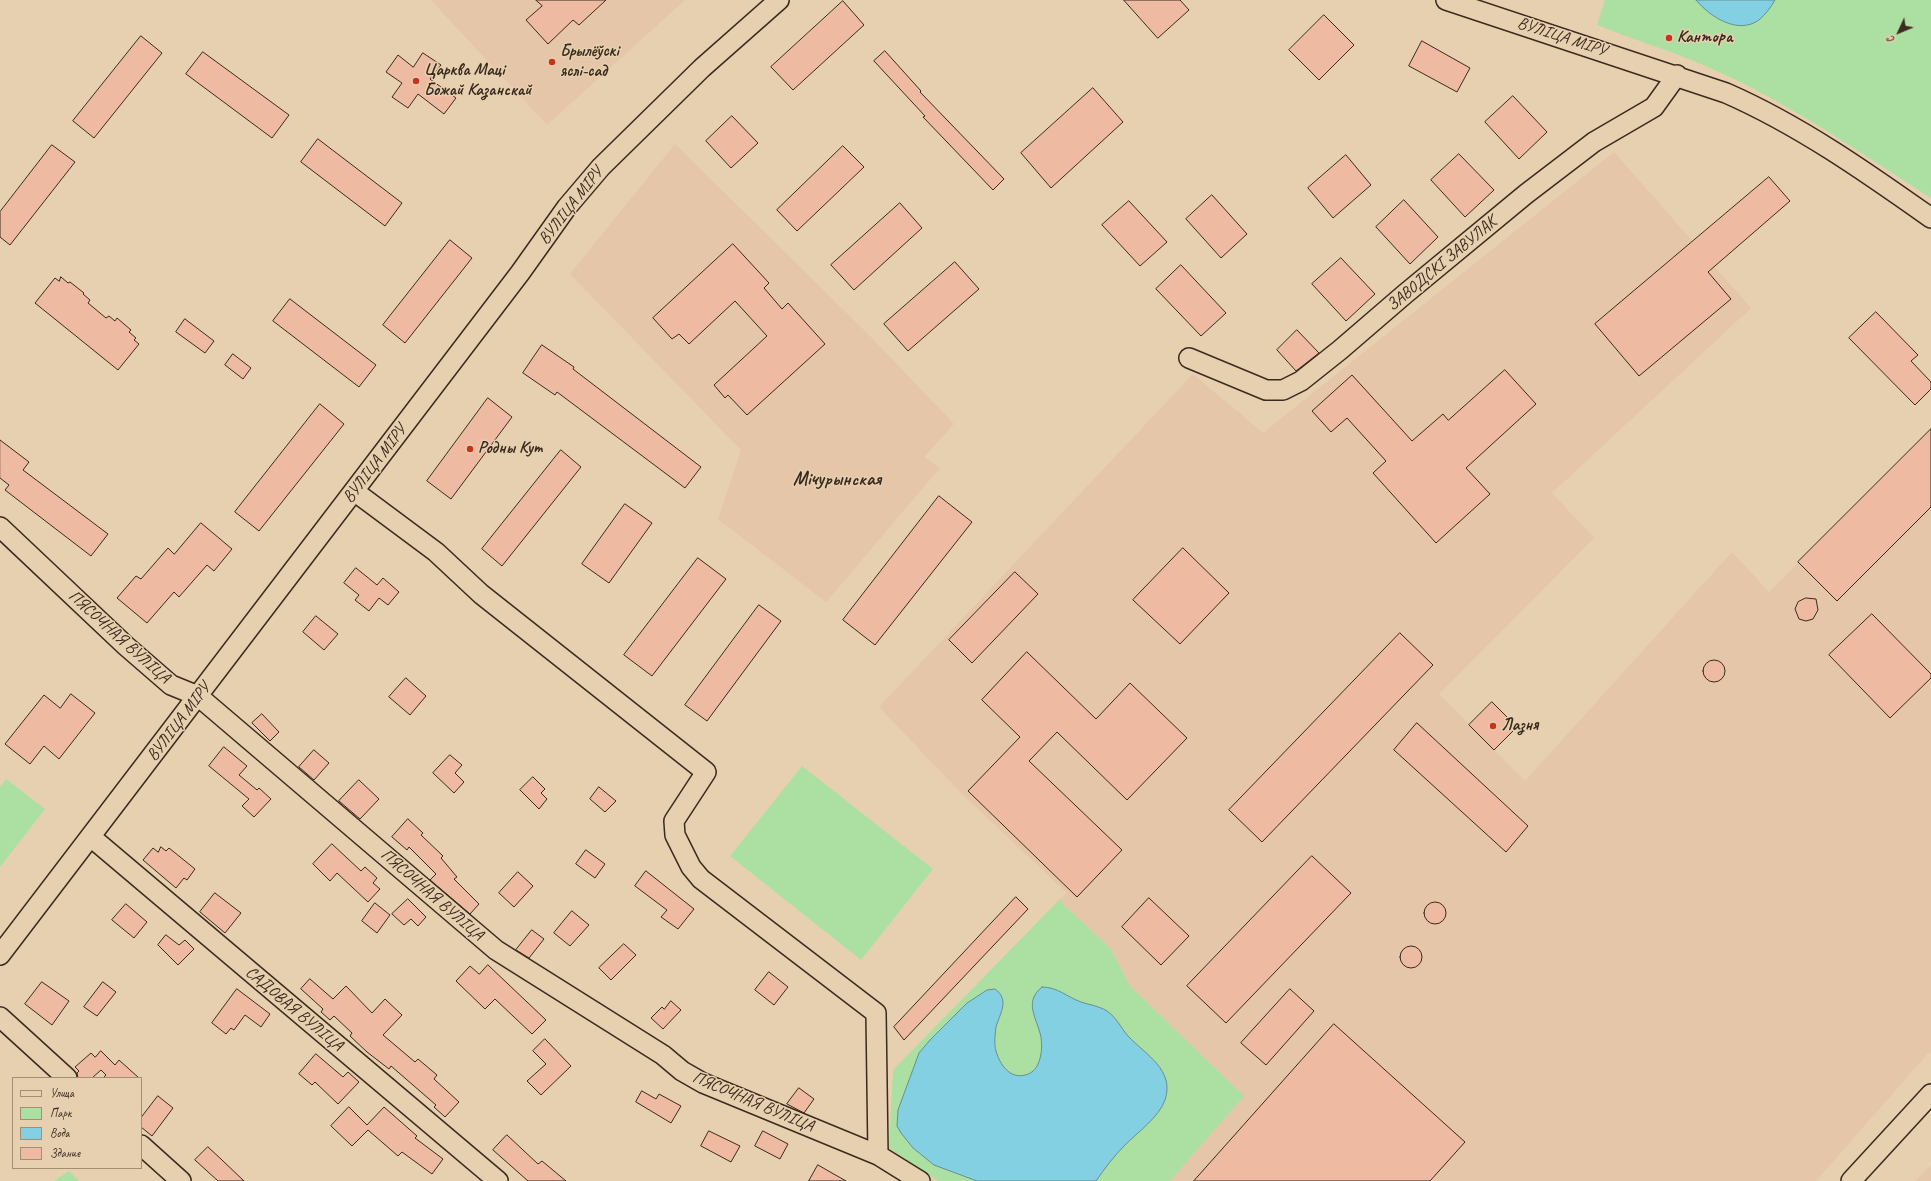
<!DOCTYPE html>
<meta charset="utf-8">
<style>
body{margin:0}
#map{position:relative;width:1931px;height:1181px;overflow:hidden;background:#e6d0af;font-family:Caveat,sans-serif}
canvas{display:block}
.legend{position:absolute;left:12px;top:1077px;width:130px;height:92px;box-sizing:border-box;background:#e6d0af;border:1px solid #a28e75;margin:0;padding:5px 7px;list-style:none;font-size:12px;color:#3b2a1e}
.legend li{display:flex;align-items:center;gap:8px;height:20px}
.legend b{width:20px;border:1px solid #a28e75}
.north{position:absolute;left:1879px;top:12px;width:40px;height:40px;-webkit-text-stroke:3px #e6d0af;paint-order:stroke;rotate:226deg;font-size:11px;font-weight:700;line-height:16px;text-align:center;color:#3b2a1e}
.north::after{content:'';display:block;margin:auto;width:14px;height:18px;background:#3b2a1e;clip-path:polygon(50% 0,100% 100%,50% 72%,0 100%)}
</style>
<div id="map">
<canvas width="1931" height="1181"></canvas>
<ul class="legend">
<li><b style="height:5px;background:#e6d0af"></b>Улица</li>
<li><b style="height:11px;background:#ace0a2"></b>Парк</li>
<li><b style="height:11px;background:#84d0e3"></b>Вода</li>
<li><b style="height:11px;background:#efbaa2"></b>Здание</li>
</ul>
<div class="north">С</div>
</div>
<script>
const context = document.querySelector('canvas').getContext('2d');
context.lineJoin = 'round';
function fill(path, color) { context.fillStyle = color; context.fill(path, 'evenodd'); }
function stroke(path, color, width, dash) { context.strokeStyle = color; context.lineWidth = width; context.lineCap = dash ? 'butt' : 'round'; context.setLineDash(dash || []); context.stroke(path); }
function label(font, color, halo, rows, align = 'center') {
  context.font = font + ' Caveat,sans-serif'; context.lineWidth = 3; context.setLineDash([]); context.textBaseline = 'middle'; context.strokeStyle = halo; context.fillStyle = color; for (const [text, x, y, turn = 0] of rows) {
    context.save(); context.translate(x, y); context.rotate((+turn || 0) * Math.PI / 180); context.textAlign = isNaN(turn) ? turn : align; if (halo) context.strokeText(text, 0, 0); context.fillText(text, 0, 0); context.restore();
  }
}
const built = new Path2D(`
 M431,0H685L547,125Z
 M675,144L868,334L954,424L924,457L940,468L826,602L718,519L741,450L570,274Z
 M1614,152L1751,308L1552,493L1594,538L1439,694L1525,781L1732,552L1769,592L1931,429V1050L1816,1181H1170L1243,1096L1130,986L1111,949L1059,900L1067,893L963,795L879,707L1193,374L1263,433Z
 M1931,1165V1181H1916Z`);
const green = new Path2D(`
 M1605,0H1931V198C1862,154 1794,106 1719,72C1679,53 1637,41 1597,25Z
 M802,766L933,869L861,960L730,856Z
 M6,779L45,809L0,867V787Z
 M1059,900L1111,949L1130,986L1244,1096L1170,1181H938L889,1148L893,1070Z
 M69,1171L79,1181H54Z`);
const water = new Path2D(`
 M1696,0H1775C1771,7 1765,15 1759,20C1738,35 1710,17 1696,0Z
 M1042,987C1058,987 1067,997 1081,1002C1090,1005 1099,1006 1107,1011C1117,1018 1121,1028 1128,1036C1146,1055 1175,1070 1165,1100C1159,1117 1138,1132 1125,1145C1114,1156 1105,1168 1096,1181H977L934,1165L913,1148L901,1133L897,1126L898,1110L919,1053L930,1040L967,1003L987,990L995,989C1010,1000 1000,1013 996,1027C995,1035 994,1044 996,1051C1000,1065 1010,1079 1025,1075C1031,1074 1036,1069 1038,1064C1042,1055 1042,1046 1041,1037C1037,1018 1023,1002 1042,987Z`);
const building = new Path2D(`
 M536,0H606L579,25L573,20L548,44L526,20L542,6Z
 M1124,0H1180L1189,10L1158,38Z
 M843,1L864,25L793,90L771,67Z
 M1324,15L1354,45L1319,80L1289,50Z
 M141,36L162,53L94,138L73,121Z
 M1422,41L1470,68L1457,92L1409,66Z
 M885,51L921,91L920,92L1004,179L993,190L923,117L925,116L874,61Z
 M203,52L289,115L272,138L186,74Z
 M423,53L441,65L430,79L456,98L444,114L418,94L408,108L392,97L402,83L386,72L398,55L413,67Z
 M1093,88L1123,122L1051,188L1021,153Z
 M1513,96L1547,132L1519,159L1485,122Z
 M732,116L758,143L731,168L706,141Z
 M318,139L402,203L385,226L301,162Z
 M52,145L75,162L10,245L0,237V212Z
 M843,146L864,167L797,231L777,210Z
 M1459,154L1494,190L1465,217L1431,180Z
 M1346,155L1371,185L1333,218L1308,188Z
 M1769,177L1790,201L1708,272L1731,299L1639,376L1595,324Z
 M1212,195L1247,234L1221,258L1186,219Z
 M1404,200L1438,237L1410,264L1376,227Z
 M1129,201L1167,242L1140,266L1102,225Z
 M900,203L922,228L854,290L831,265Z
 M450,240L472,258L405,343L383,325Z
 M733,244L769,283L764,288L782,309L788,303L825,344L747,415L728,395L725,398L714,385L767,336L735,301L689,344L679,334L672,339L653,318Z
 M1341,258L1375,294L1346,321L1312,284Z
 M955,262L979,289L908,351L884,324Z
 M1181,265L1226,313L1201,336L1156,289Z
 M61,277L68,283L70,282L84,293L83,294L90,300L88,303L106,318L109,316L115,321L117,318L131,330L129,332L136,338L134,340L139,344L118,370L35,303L55,278L59,281Z
 M290,299L376,365L359,387L273,321Z
 M1876,312L1918,355L1911,361L1931,382V389L1915,405L1849,338Z
 M185,319L214,341L205,353L176,332Z
 M1297,330L1319,353L1296,371L1277,350Z
 M542,345L574,367L573,369L701,467L685,488L557,392L555,395L523,373Z
 M233,354L251,368L243,379L225,365Z
 M1505,370L1536,404L1466,468L1490,494L1436,543L1373,473L1386,461L1347,418L1331,432L1312,411L1352,375L1412,441L1443,414L1448,420Z
 M488,398L512,417L451,499L427,481Z
 M320,404L344,424L259,531L235,512Z
 M1931,429V507L1837,601L1798,562Z
 M0,440L29,462L23,470L108,534L91,556L5,490L9,485L0,478Z
 M561,450L581,467L502,566L482,549Z
 M939,496L972,522L875,645L843,620Z
 M625,504L652,523L609,583L582,564Z
 M201,523L232,549L214,571L207,565L179,597L174,592L147,623L117,598L136,576L141,579L168,548L174,554Z
 M1183,548L1229,593L1180,644L1133,600Z
 M698,558L726,579L652,676L624,655Z
 M356,568L377,585L383,578L399,592L388,605L379,598L369,611L355,600L359,595L344,583Z
 M1015,572L1038,594L972,663L949,640Z
 M1806,598L1816,599L1818,610L1813,619L1806,621L1799,619L1795,609L1798,602Z
 M759,605L781,621L707,721L685,705Z
 M1872,614L1931,674V678L1890,718L1829,655Z
 M316,616L338,634L324,650L303,632Z
 M1400,633L1433,665L1262,842L1229,810Z
 M1027,652L1096,719L1130,683L1187,738L1127,800L1057,732L1029,761L1122,850L1077,897L968,791L1020,737L982,700Z
 M1703 671a11 11 0 1 1 22 0a11 11 0 1 1-22 0Z
 M406,678L426,696L410,715L389,697Z
 M71,694L95,713L59,759L44,746L30,764L5,744L44,695L60,708Z
 M1492,702L1517,727L1494,750L1469,725Z
 M262,714L279,732L270,741L252,723Z
 M1417,723L1528,826L1506,852L1394,750Z
 M224,747L247,766L239,775L257,790L259,788L271,799L254,817L242,806L249,799L209,766Z
 M314,750L329,763L314,780L299,767Z
 M450,755L462,765L455,773L464,782L454,793L433,773Z
 M533,777L545,789L541,793L547,799L539,809L520,790Z
 M359,780L379,799L360,819L339,801Z
 M599,787L616,801L605,812L590,799Z
 M408,819L423,833L421,835L443,856L441,858L457,877L454,879L479,904L470,914L430,880L436,874L409,847L407,850L392,837Z
 M332,844L361,871L365,867L377,878L373,883L380,889L368,902L337,873L330,881L313,864Z
 M161,847L166,851L169,848L195,869L187,880L184,878L176,888L143,860L153,848L158,852Z
 M586,850L605,864L595,878L576,864Z
 M1312,856L1351,893L1226,1023L1187,986Z
 M646,871L694,909L678,929L661,917L667,910L635,886Z
 M518,872L533,886L514,907L499,893Z
 M215,893L241,913L225,933L200,912Z
 M1016,897L1028,909L904,1040L894,1027Z
 M1149,898L1189,936L1161,965L1122,927Z
 M408,899L426,917L418,926L411,919L404,925L392,914Z
 M1424 913a11 11 0 1 1 22 0a11 11 0 1 1-22 0Z
 M375,903L390,915L377,933L362,921Z
 M126,904L147,922L134,938L112,920Z
 M572,911L589,925L570,946L554,933Z
 M532,930L544,939L529,958L516,950Z
 M166,935L179,945L185,940L194,949L178,965L158,945Z
 M624,944L636,955L611,980L599,968Z
 M1400 957a11 11 0 1 1 22 0a11 11 0 1 1-22 0Z
 M488,965L546,1020L532,1034L495,999L485,1009L456,981L470,966L479,974Z
 M769,972L788,987L774,1005L755,990Z
 M310,979L333,999L346,986L372,1013L385,999L402,1015L383,1035L415,1062L418,1059L437,1075L434,1079L459,1102L445,1117L434,1107L436,1105L391,1066L389,1069L367,1052L350,1036L352,1033L334,1016L330,1020L321,1012L323,1009L301,989Z
 M42,982L69,1001L52,1025L25,1004Z
 M103,982L116,992L97,1016L84,1007Z
 M237,989L270,1014L261,1027L245,1015L234,1030L231,1028L226,1034L212,1023Z
 M1290,989L1314,1011L1266,1065L1241,1043Z
 M671,1001L681,1010L663,1029L651,1018L662,1007L664,1009Z
 M1334,1024L1465,1142L1430,1181H1194Z
 M545,1039L571,1066L541,1095L527,1081L546,1064L533,1051Z
 M101,1051L115,1065L119,1060L139,1078H103L106,1075L101,1070L92,1078H78L77,1073L79,1071L75,1067L91,1053L95,1057Z
 M316,1054L343,1077L348,1072L359,1082L338,1104L315,1082L312,1085L299,1074Z
 M799,1088L814,1099L804,1113L787,1104Z
 M642,1091L656,1099L659,1094L681,1106L671,1123L636,1102Z
 M158,1096L173,1108L152,1136L141,1127V1118Z
 M349,1107L367,1125L384,1107L417,1136L415,1138L443,1159L432,1174L402,1152L398,1156L368,1130L352,1146L331,1126Z
 M709,1131L740,1146L731,1162L701,1146Z
 M763,1131L788,1144L780,1159L755,1146Z
 M507,1135L538,1164L542,1161L566,1181H528L493,1150Z
 M208,1147L222,1160L244,1181H218L195,1160Z
 M818,1165L846,1181H809Z`);
const minor = new Path2D(`
 M1446,0L1726,93C1799,125 1866,172 1931,218
 M1189,358L1266,390H1283L1301,381L1340,350L1405,294L1526,194L1594,142L1654,107L1677,75
 M354,491L436,552L481,594L706,772L674,821L675,835L691,867L701,879L876,1013L878,1155
 M0,527L126,646L171,685L198,696L496,950L663,1055L682,1071L703,1083L878,1155L920,1181
 M91,837L498,1181
 M0,955L520,273L567,207L601,167L702,68L779,0
 M0,1017L67,1078
 M141,1145L181,1181
 M1851,1181L1931,1094`);
const markers = [
 [1669,38,4,"#c8321e"],
 [552,62,4,"#c8321e"],
 [416,81,4,"#c8321e"],
 [470,449,4,"#c8321e"],
 [1493,726,4,"#c8321e"]
];
const streetNames = [
 ["ВУЛІЦА МІРУ",1562,37,18],
 ["ВУЛІЦА МІРУ",571,206,-52],
 ["ЗАВОДСКІ ЗАВУЛАК",1442,264,-40],
 ["ВУЛІЦА МІРУ",375,464,-53],
 ["ПЯСОЧНАЯ ВУЛІЦА",119,637,42],
 ["ВУЛІЦА МІРУ",179,722,-53],
 ["ПЯСОЧНАЯ ВУЛІЦА",432,895,41],
 ["САДОВАЯ ВУЛІЦА",294,1009,40],
 ["ПЯСОЧНАЯ ВУЛІЦА",753,1102,23]
];
const poiNames = [
 ["Кантора",1677,38],
 ["Брылёўскі",560,52],
 ["яслі-сад",560,72],
 ["Царква Маці",424,71],
 ["Божай Казанскай",424,91],
 ["Родны Кут",478,449],
 ["Лазня",1501,726]
];
const quarterNames = [
 ["Мічурынская",837,480]
];
fill(built, '#e6c6a8');
fill(green, '#ace0a2');
fill(water, '#84d0e3');
stroke(water, '#678e94', 1);
fill(building, '#efbaa2');
stroke(building, '#3b2a1e', 1);
stroke(minor, '#3b2a1e', 22);
stroke(minor, '#e6d0af', 19);
for (const [x, y, r, color] of markers) { const dot = new Path2D(); dot.arc(x, y, r, 0, 2 * Math.PI); context.fillStyle = color; context.fill(dot); stroke(dot, '#e6d0af', 1.5); }
label('17px', '#3b2a1e', '#e6d0af', streetNames);
label('bold 17px', '#3b2a1e', '#e6d0af', poiNames, 'left');
label('bold 19px', '#3b2a1e', '#e6d0af', quarterNames);
</script>
